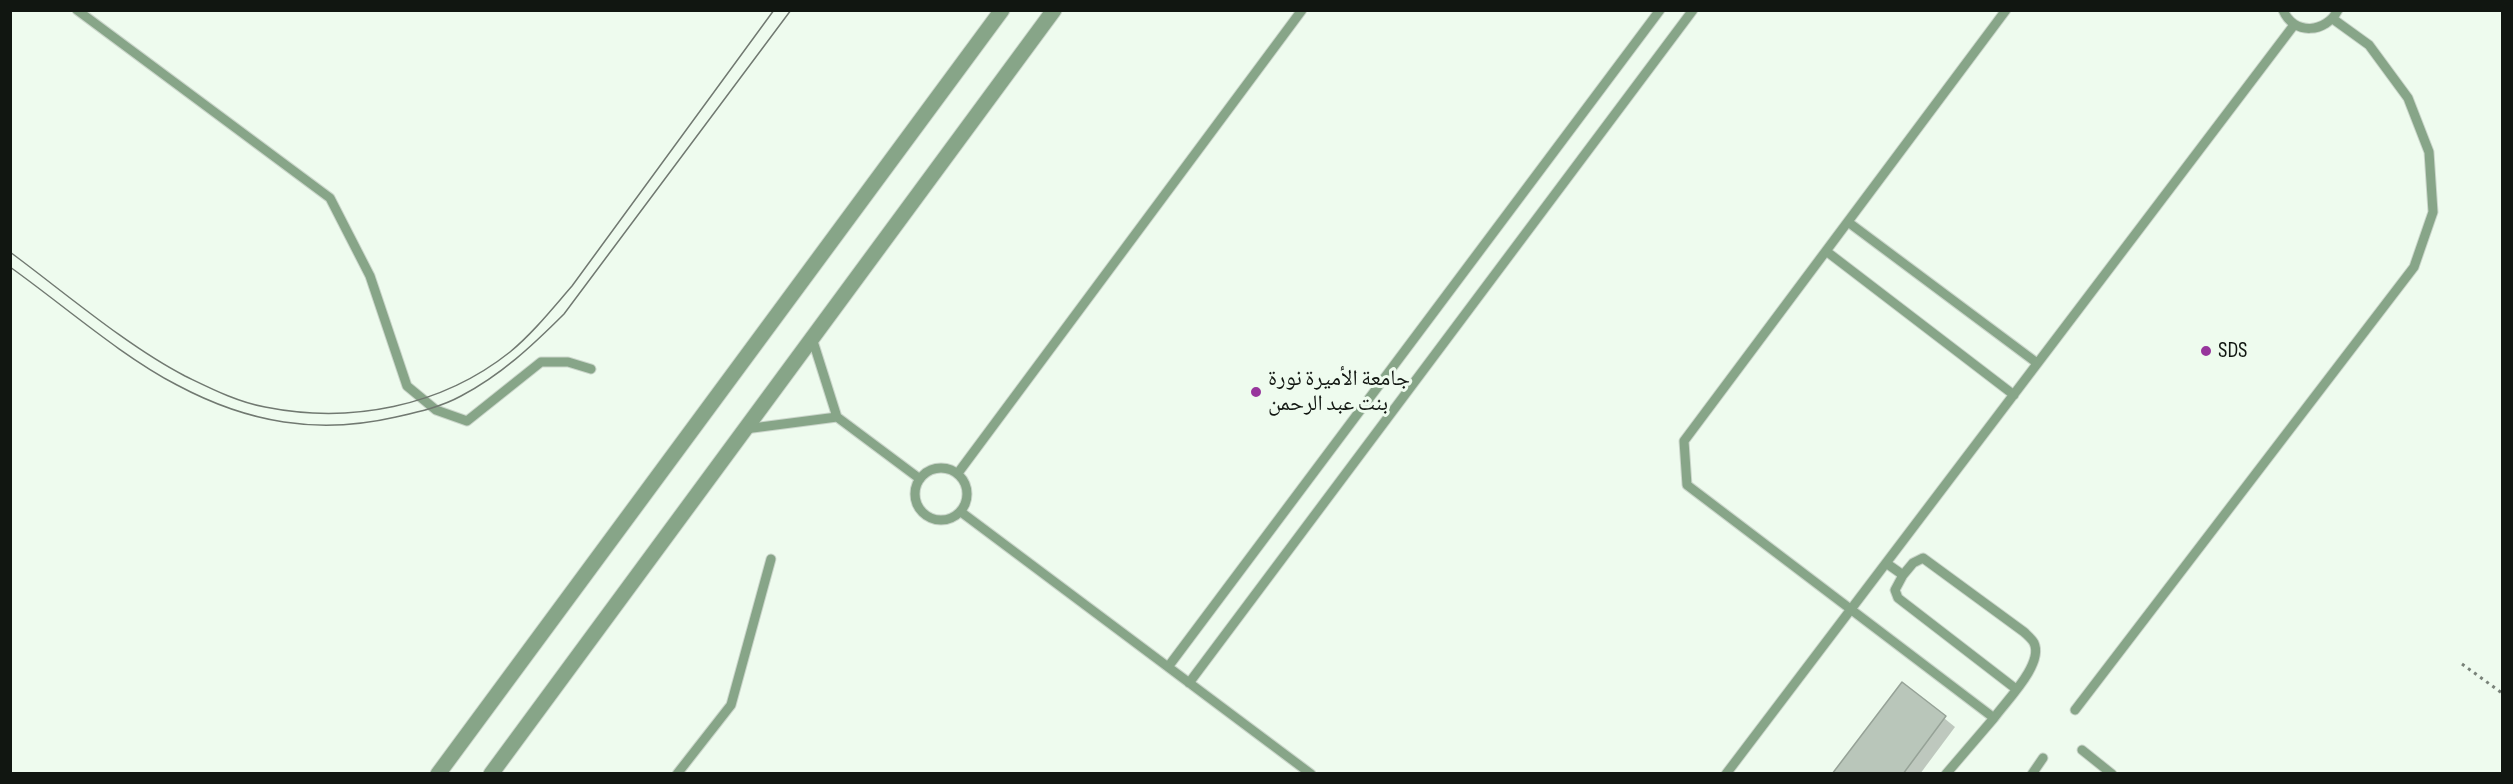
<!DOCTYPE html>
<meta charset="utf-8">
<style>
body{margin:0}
#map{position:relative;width:2513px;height:784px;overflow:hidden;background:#eefbee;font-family:"Sofia Sans Condensed",sans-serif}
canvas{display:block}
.frame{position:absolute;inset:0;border:12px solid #111611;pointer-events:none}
</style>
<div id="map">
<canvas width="2513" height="784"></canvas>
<div class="frame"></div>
</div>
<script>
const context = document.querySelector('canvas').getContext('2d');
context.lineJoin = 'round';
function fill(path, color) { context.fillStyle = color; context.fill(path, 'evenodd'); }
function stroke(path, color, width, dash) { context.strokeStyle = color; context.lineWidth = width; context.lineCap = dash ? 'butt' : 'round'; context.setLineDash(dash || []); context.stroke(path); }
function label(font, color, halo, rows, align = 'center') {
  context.font = font + ' "Sofia Sans Condensed","Noto Naskh Arabic",sans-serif'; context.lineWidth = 6; context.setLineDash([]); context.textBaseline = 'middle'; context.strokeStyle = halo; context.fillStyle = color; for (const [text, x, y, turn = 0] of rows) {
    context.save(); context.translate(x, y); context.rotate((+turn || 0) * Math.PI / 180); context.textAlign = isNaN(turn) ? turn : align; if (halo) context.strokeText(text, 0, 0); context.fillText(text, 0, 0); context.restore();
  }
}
const shadow = new Path2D(`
 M1902,684L1955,727L1920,774H1838Z`);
const building = new Path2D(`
 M1902,682L1946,716L1903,774H1832Z`);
const path = new Path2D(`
 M2462,664L2502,693`);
const service = new Path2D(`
 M77,10L330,198L370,276L407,386L436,410L467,421L541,362H568L591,369
 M2283,10C2294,36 2326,33 2338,10
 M1848,222L2037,363
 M1826,251L2014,395
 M837,417L920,479
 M745,429L837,417L812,338
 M915 494a26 26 0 1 1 52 0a26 26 0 1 1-52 0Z
 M958,473L1302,10
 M961,512L1311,774
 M1886,563L1903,575L1913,563L1923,558L2024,632C2027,635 2032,639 2034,643C2044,664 2006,701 1994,718
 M1903,575L1895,590L1898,598L2016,689
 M1168,667L1660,10
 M1189,683L1693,10
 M2075,710L2414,267L2433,212L2429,152L2408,98L2369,45L2333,19
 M2082,750L2112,774
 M677,774L731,705L771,559
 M1726,774L2294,25
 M1946,774L1994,718L1687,485L1684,441L2006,10
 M2032,774L2043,758`);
const minor = new Path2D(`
 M438,774L1002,10
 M491,774L1054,10`);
const tram = new Path2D(`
 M10,252C64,292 127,346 185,376C210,388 237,402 265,407C350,424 441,407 510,352C533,333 552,309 572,286L774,10
 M10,267C62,304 121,356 177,385C248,423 318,435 396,417C418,412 441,407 461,396C501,375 532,346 564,314L791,10`);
const markers = [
 [2206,351,6,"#97359c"],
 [1256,392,6,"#97359c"]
];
const poiNames = [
 ["SDS",2218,351],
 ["جامعة الأميرة نورة",1268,379],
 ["بنت عبد الرحمن",1268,404]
];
fill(shadow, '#0003');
fill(building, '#b9c6ba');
stroke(building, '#96a297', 1.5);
stroke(service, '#cbd6cb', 11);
stroke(minor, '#cbd6cb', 17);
stroke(path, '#798279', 3, [3, 4.5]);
stroke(service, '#87a588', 9);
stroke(minor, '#87a588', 15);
stroke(tram, '#717971', 1.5);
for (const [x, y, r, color] of markers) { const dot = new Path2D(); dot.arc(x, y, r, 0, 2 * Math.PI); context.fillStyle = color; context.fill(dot); stroke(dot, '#eefbee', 2); }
label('22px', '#111611', '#eefbee', poiNames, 'left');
</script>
